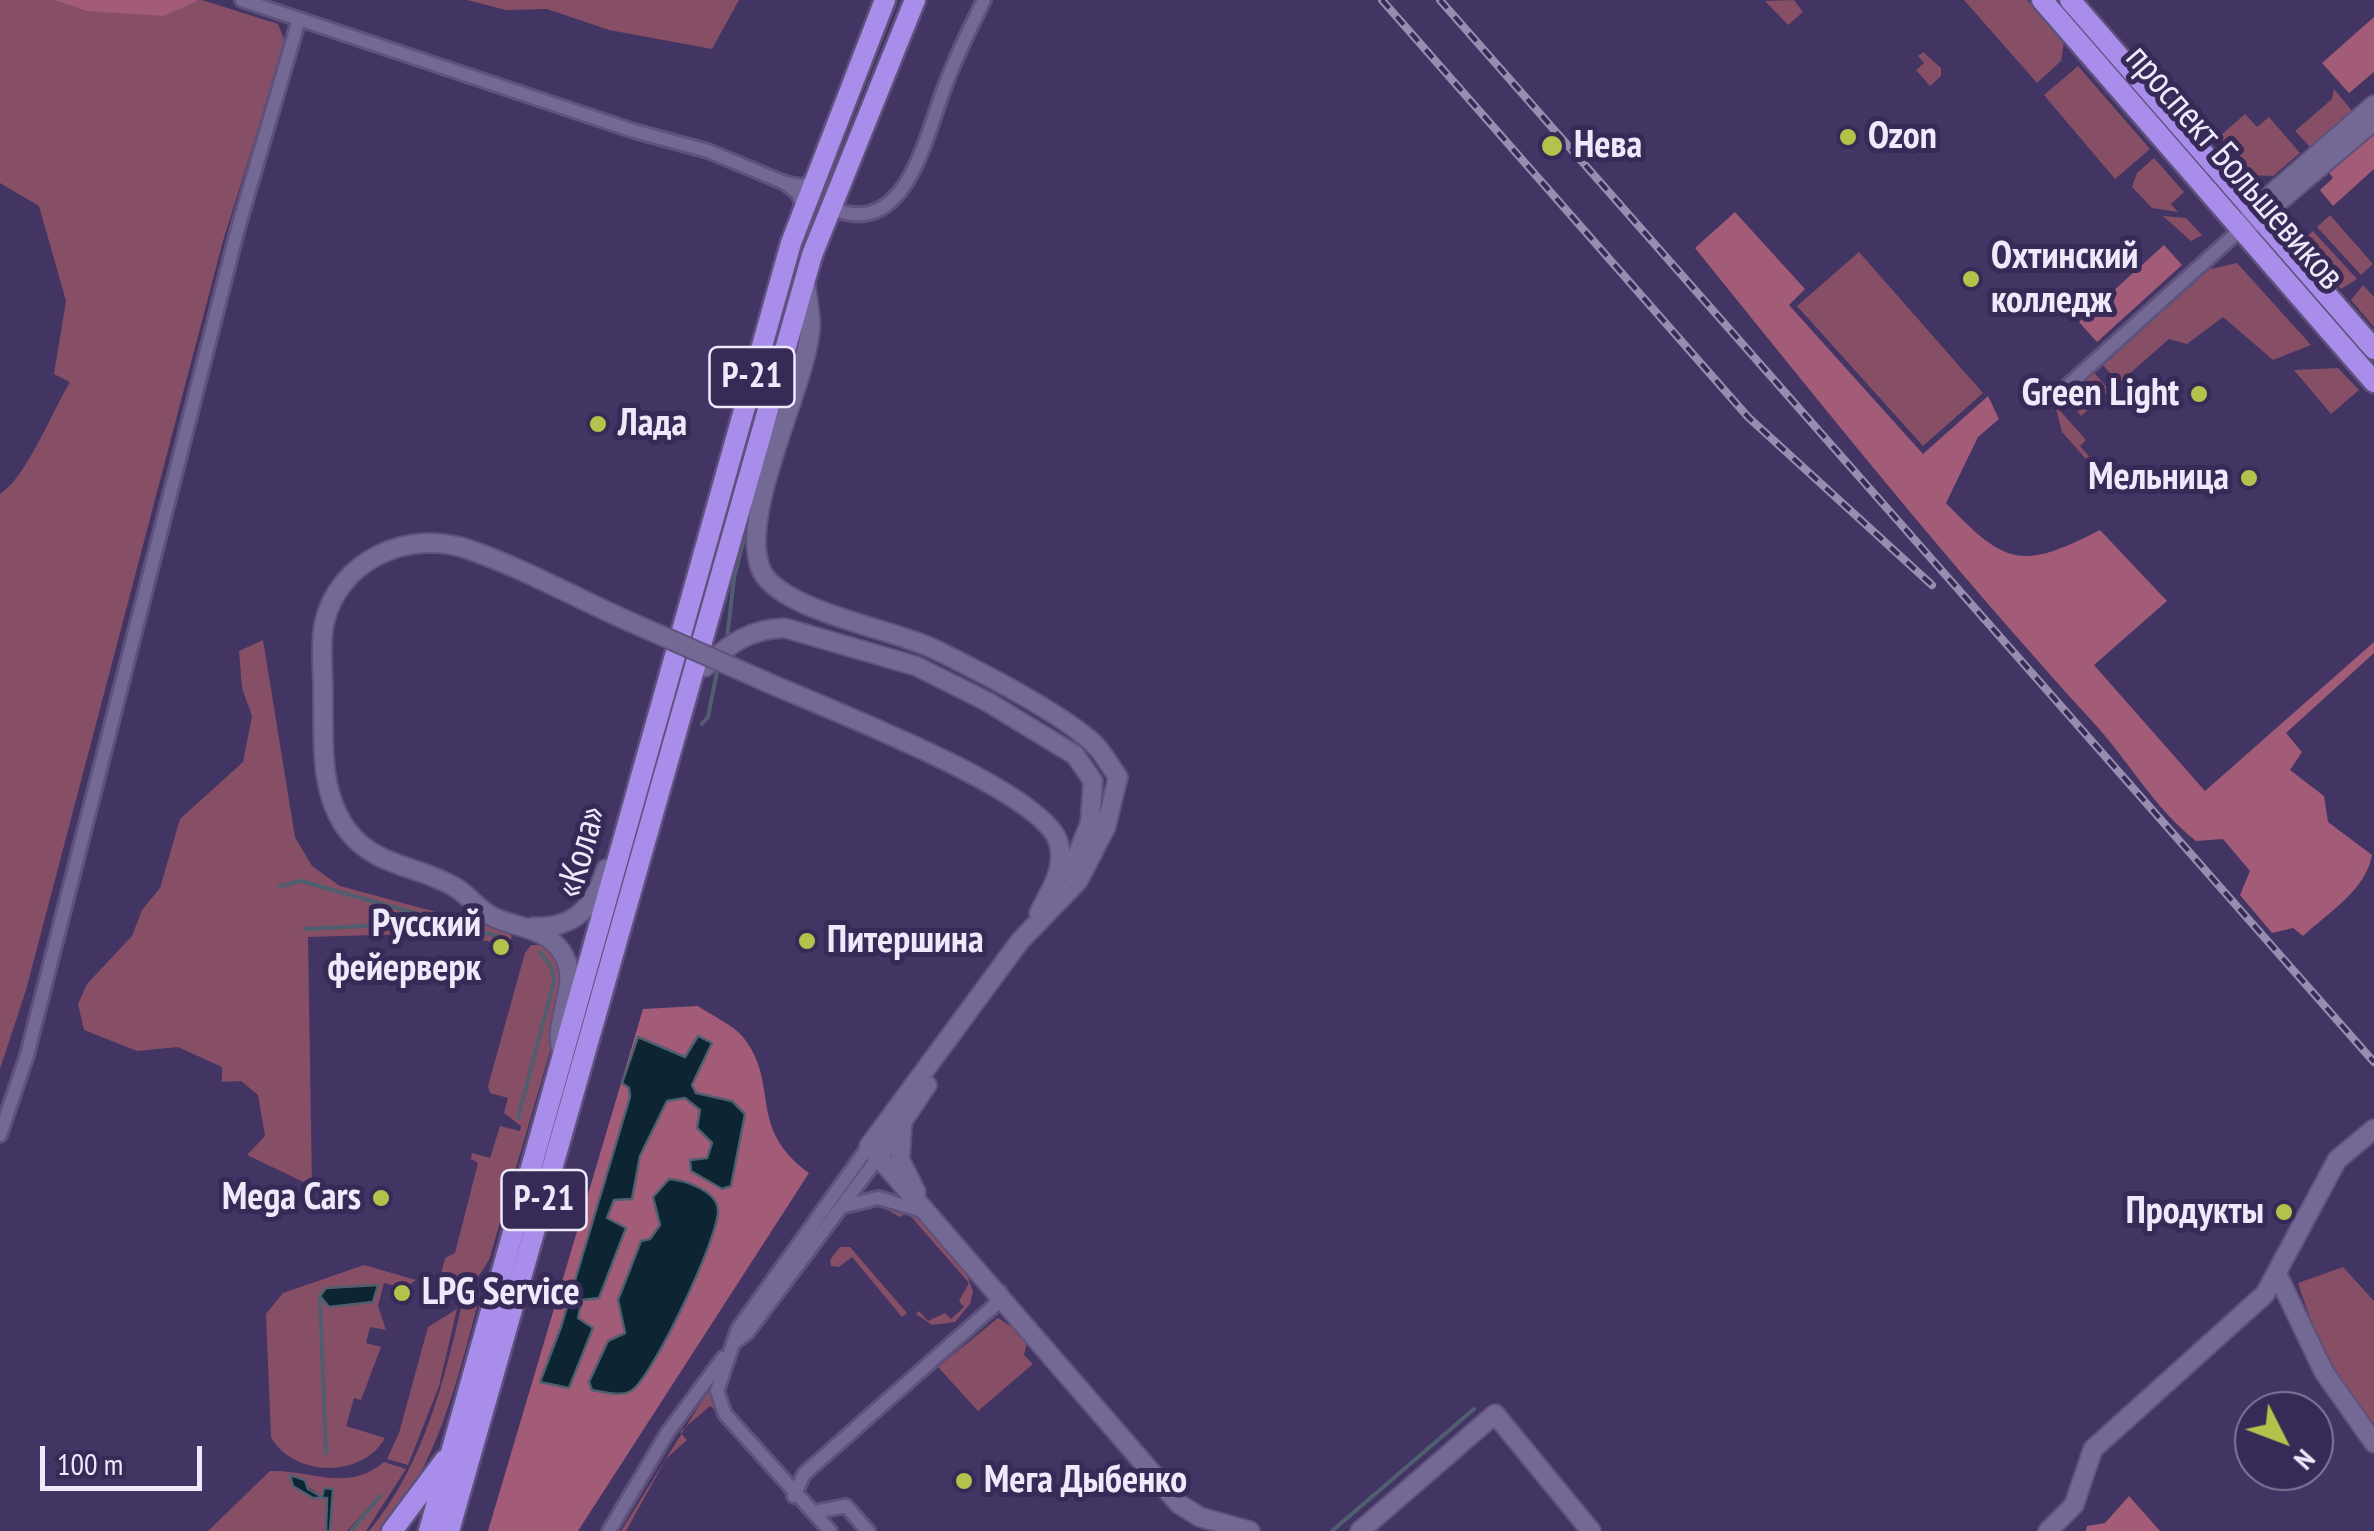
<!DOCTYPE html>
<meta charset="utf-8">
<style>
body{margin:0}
#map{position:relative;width:2374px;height:1531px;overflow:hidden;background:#423463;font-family:"PT Sans Narrow",sans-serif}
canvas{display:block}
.north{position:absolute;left:2234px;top:1391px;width:100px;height:100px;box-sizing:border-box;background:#382a57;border:2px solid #817799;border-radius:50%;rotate:132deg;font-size:28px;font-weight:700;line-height:40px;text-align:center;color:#eeeafc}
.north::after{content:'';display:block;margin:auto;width:35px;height:45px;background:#b3c24b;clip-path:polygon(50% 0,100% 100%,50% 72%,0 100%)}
.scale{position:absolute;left:40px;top:1446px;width:162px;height:45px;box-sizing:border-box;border:5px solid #eeeafc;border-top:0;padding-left:12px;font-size:30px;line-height:35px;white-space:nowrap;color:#eeeafc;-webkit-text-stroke:8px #382a57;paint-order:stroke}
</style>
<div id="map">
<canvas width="2374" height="1531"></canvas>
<div class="north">N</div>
<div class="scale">100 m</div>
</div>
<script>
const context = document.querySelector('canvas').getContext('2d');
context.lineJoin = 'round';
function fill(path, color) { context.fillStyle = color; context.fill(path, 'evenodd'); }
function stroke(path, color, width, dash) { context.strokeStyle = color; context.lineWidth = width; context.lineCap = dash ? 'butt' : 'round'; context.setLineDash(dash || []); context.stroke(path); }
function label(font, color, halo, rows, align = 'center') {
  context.font = font + ' "PT Sans Narrow",sans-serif'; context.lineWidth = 10; context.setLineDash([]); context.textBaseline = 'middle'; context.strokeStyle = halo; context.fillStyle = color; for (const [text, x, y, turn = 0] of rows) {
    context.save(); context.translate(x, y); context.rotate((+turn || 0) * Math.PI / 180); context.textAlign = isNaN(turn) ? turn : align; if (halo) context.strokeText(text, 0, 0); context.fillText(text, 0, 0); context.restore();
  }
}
const green = new Path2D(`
 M0,0H54L86,11L202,0L278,24L285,42L223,241L26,990L0,1069V494C25,479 52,412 70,382L54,374L66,301L39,206L0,183Z
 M467,0H739L712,49L609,30L547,9L506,10Z
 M1794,0L1803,12L1788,25L1765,1Z
 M1964,0H2027L2064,42L2061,61L2037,83Z
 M1923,52L1941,68V76L1930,86L1916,70L1924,63L1918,56Z
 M2078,66L2150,149L2115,179L2044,95Z
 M2334,89L2353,112L2313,150L2295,131L2332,99Z
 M2245,114L2257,127L2269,117L2300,153L2273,176L2251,175L2219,137Z
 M2154,158L2184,192L2171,204L2178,212L2152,208L2132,187L2137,173Z
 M2330,215L2373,264L2361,275L2317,227Z
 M2163,216L2186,218L2202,235L2191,241Z
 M2313,231L2357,279L2341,289L2300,242Z
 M1859,252L1983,393L1923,446L1797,306Z
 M2237,263L2311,345L2273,360L2223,317L2187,344L2169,339L2119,383L2100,362L2202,271Z
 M2363,285L2374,297V327L2351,300Z
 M2338,368L2359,390L2331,414L2294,370Z
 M2091,369L2110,391L2081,416L2064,393Z
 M2055,405L2086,440L2080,446L2119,491L2117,494L2062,432Z
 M263,640L295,837L312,866L340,886L509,932L512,937L508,945L443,933L308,937L312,1186L247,1155L265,1136L258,1095L241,1081L222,1082V1067L178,1047L137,1051L84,1030L78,1004L87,984L132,936L142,910L160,888L180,819L243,762L252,716L242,688L239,651Z
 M531,945H543L563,971L561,1014L489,1260L478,1277L460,1290L441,1274L445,1258L455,1253L478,1163L471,1159L472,1153L490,1158L500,1126L520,1131L521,1126L504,1113L508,1098L490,1093L488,1086L525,953Z
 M881,1202L916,1215L966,1272L973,1291L970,1304L955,1322L932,1325L916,1314L919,1311L928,1321L945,1313L951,1319L964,1307L959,1301L969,1283L907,1212L900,1217L882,1207Z
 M840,1247H850L907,1313L902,1317L852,1257L839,1267L831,1266L830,1260Z
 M364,1265L416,1280L404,1288L384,1283L378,1306L386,1330L370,1327L366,1343L381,1347L361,1400L354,1398L346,1426L385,1438C362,1479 293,1477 271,1437L266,1314L283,1293Z
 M2343,1267L2374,1301V1427C2337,1388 2314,1333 2298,1283Z
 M474,1296L479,1299C457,1382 438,1463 383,1531H369C423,1466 443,1385 462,1304Z
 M457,1309L439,1386L408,1465L387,1459L399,1433L428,1327Z
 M998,1318L1028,1338L1024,1355L1033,1364L978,1411L938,1367Z
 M715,1380L716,1411L710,1406L680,1432L687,1440L666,1459L626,1531H621Z
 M384,1462L406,1469L366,1531H353L380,1495L347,1531H330L332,1489L323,1497L293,1476L294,1487L313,1498H327L326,1531H208L270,1471C314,1470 347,1493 384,1462Z`);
const forest = new Path2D(`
 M54,0H199L164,16L86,11Z
 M2374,17V72L2349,93L2322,63Z
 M2374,129V169L2333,206L2320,190L2333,178L2327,170Z
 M1735,212L1805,289L1789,305L1923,454L1988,396L1999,419L1978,437L1946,503C2006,566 2022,570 2100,530L2167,601L2094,665L2205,791L2374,642V653L2286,733L2302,752L2290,770L2324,796L2328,822L2372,855C2366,890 2328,913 2303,936L2293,928L2272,933L2240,895L2250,871L2223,839L2196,841C2153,807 2129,761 2092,721C1953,569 1824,408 1695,248Z
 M2164,245L2182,265L2097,342L2079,322Z
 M698,1006C711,1015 733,1025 743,1037C781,1085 746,1127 809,1173L578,1531H488L643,1009Z
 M2129,1496L2160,1531H2086L2087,1526L2105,1523Z`);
const water = new Path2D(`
 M698,1036L712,1043L692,1085L696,1093L732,1101L745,1114L731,1186L722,1189L691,1171L690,1160L707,1158L712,1143L697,1128L700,1110L685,1098L667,1101L640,1156L632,1199L614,1200L607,1218L626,1228L599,1298L582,1300L578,1318L593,1328L569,1388L540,1382L561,1327L630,1097L629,1088L622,1083L638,1037L685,1057Z
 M669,1179C685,1180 717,1191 718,1210C720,1235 652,1379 631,1391C620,1397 604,1392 592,1390L589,1382L608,1341L625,1333L618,1300L641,1241L650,1239L660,1225L653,1197Z
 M378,1285L373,1302L329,1307L320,1296L326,1288Z
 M290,1475L305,1480L308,1489L322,1497L324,1488L333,1489L330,1531H326L327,1498H313L293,1486Z`);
const stream = new Path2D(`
 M727,639L734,578L751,511
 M702,724L708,717L718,667
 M280,886L301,881L507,939
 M305,929L440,922
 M518,1118L554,981L552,968L540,952
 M320,1296L326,1453
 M351,1531L380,1496
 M1332,1531L1474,1409`);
const minor = new Path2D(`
 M242,0L634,131L708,151L785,183
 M829,207C906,243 925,137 945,86C956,56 970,28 984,0
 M803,208L798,193L785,183L801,186L813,182
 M2053,399L2241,229
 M0,1135L27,1055L238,228L299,19
 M841,1207L878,1198L920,1210
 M735,1342L747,1333L877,1159
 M794,1496L804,1474L994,1306L1000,1292
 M814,1512L846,1506L868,1531
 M609,1531L668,1432L723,1358
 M830,1531L725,1414L717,1391L738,1329L869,1146`);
const tertiary = new Path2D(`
 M2247,220L2253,210L2374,105
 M2251,225L2374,121
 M806,286C807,300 812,318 810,331C804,390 740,511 760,567C774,610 894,629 934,649C979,671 1054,709 1091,741C1102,750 1110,766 1118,777L1106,827L1078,881L1020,941L869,1146L1179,1504L1200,1517L1250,1531
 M705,667C730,643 750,629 785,628L916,666L988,702L1075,755L1093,781L1090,823L1070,873
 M762,680C819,706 1039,788 1058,841C1067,867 1050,891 1039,913
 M533,927C574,929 594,907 606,869
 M562,1052C551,1019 584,983 561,951C545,928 519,928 495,918C479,911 468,894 453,886C416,865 376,867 348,831C318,792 324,738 323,692C323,670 320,645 324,624C338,560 408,529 467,549C521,567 574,597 626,620
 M902,1126L900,1160L916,1192
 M877,1159L927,1085
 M2278,1276L2324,1372L2374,1443
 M1360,1531L1495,1414L1591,1531
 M2048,1531L2074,1505L2093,1449L2265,1294L2337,1160L2374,1129`);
const primary = new Path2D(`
 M2042,0L2374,382
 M2070,0L2374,349
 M392,1531L445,1460
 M429,1531L791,243L885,0
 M449,1531L812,255L915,0`);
const rail = new Path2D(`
 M1382,0L1748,417L1932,585
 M1440,0L2374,1062`);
const tertiaryBridge = new Path2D(`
 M626,620L762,680`);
const markers = [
 [1848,137,10,"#b3c24b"],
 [1552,146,12,"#b3c24b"],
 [1971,279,10,"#b3c24b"],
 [2199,394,10,"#b3c24b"],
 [598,424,10,"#b3c24b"],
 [2249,478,10,"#b3c24b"],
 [807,941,10,"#b3c24b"],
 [501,947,10,"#b3c24b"],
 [381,1198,10,"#b3c24b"],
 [2284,1212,10,"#b3c24b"],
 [402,1293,10,"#b3c24b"],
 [964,1481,10,"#b3c24b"]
];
const shields = [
 [752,377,85],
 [544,1200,85]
];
const shieldNames = [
 ["Р-21",752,377],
 ["Р-21",544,1200]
];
const poiNames = [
 ["Ozon",1868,137],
 ["Нева",1574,146],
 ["Охтинский",1991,257],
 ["колледж",1991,301],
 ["Green Light",2179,394,"right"],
 ["Лада",618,424],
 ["Мельница",2229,478,"right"],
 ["Русский",481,925,"right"],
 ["фейерверк",481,969,"right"],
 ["Питершина",827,941],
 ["Mega Cars",361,1198,"right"],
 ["Продукты",2264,1212,"right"],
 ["LPG Service",422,1293],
 ["Мега Дыбенко",984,1481]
];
const streetNames = [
 ["проспект Большевиков",2234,168,49],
 ["«Кола»",582,852,-74]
];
fill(green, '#874f65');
fill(forest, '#a25c77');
fill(water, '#0d2432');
stroke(water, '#505f6f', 2.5);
stroke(stream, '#505f6f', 4);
stroke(minor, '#5e517b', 18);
stroke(tertiary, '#5e517b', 22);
stroke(primary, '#5e517b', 25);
stroke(minor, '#746895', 12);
stroke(tertiary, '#746895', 18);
stroke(primary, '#a88eea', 20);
stroke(rail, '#978eaf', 8);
stroke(rail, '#382a57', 4, [11]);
stroke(tertiaryBridge, '#5e517b', 22, []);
stroke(tertiaryBridge, '#746895', 18);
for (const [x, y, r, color] of markers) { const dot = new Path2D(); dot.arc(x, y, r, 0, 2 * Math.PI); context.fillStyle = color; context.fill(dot); stroke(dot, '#382a57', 4); }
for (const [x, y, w] of shields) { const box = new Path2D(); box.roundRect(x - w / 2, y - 30, w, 60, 8); context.fillStyle = '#382a57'; context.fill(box); stroke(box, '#eeeafc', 2.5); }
label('bold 35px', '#eeeafc', null, shieldNames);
label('bold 38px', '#eeeafc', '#382a57', poiNames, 'left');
label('38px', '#eeeafc', '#382a57', streetNames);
</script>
